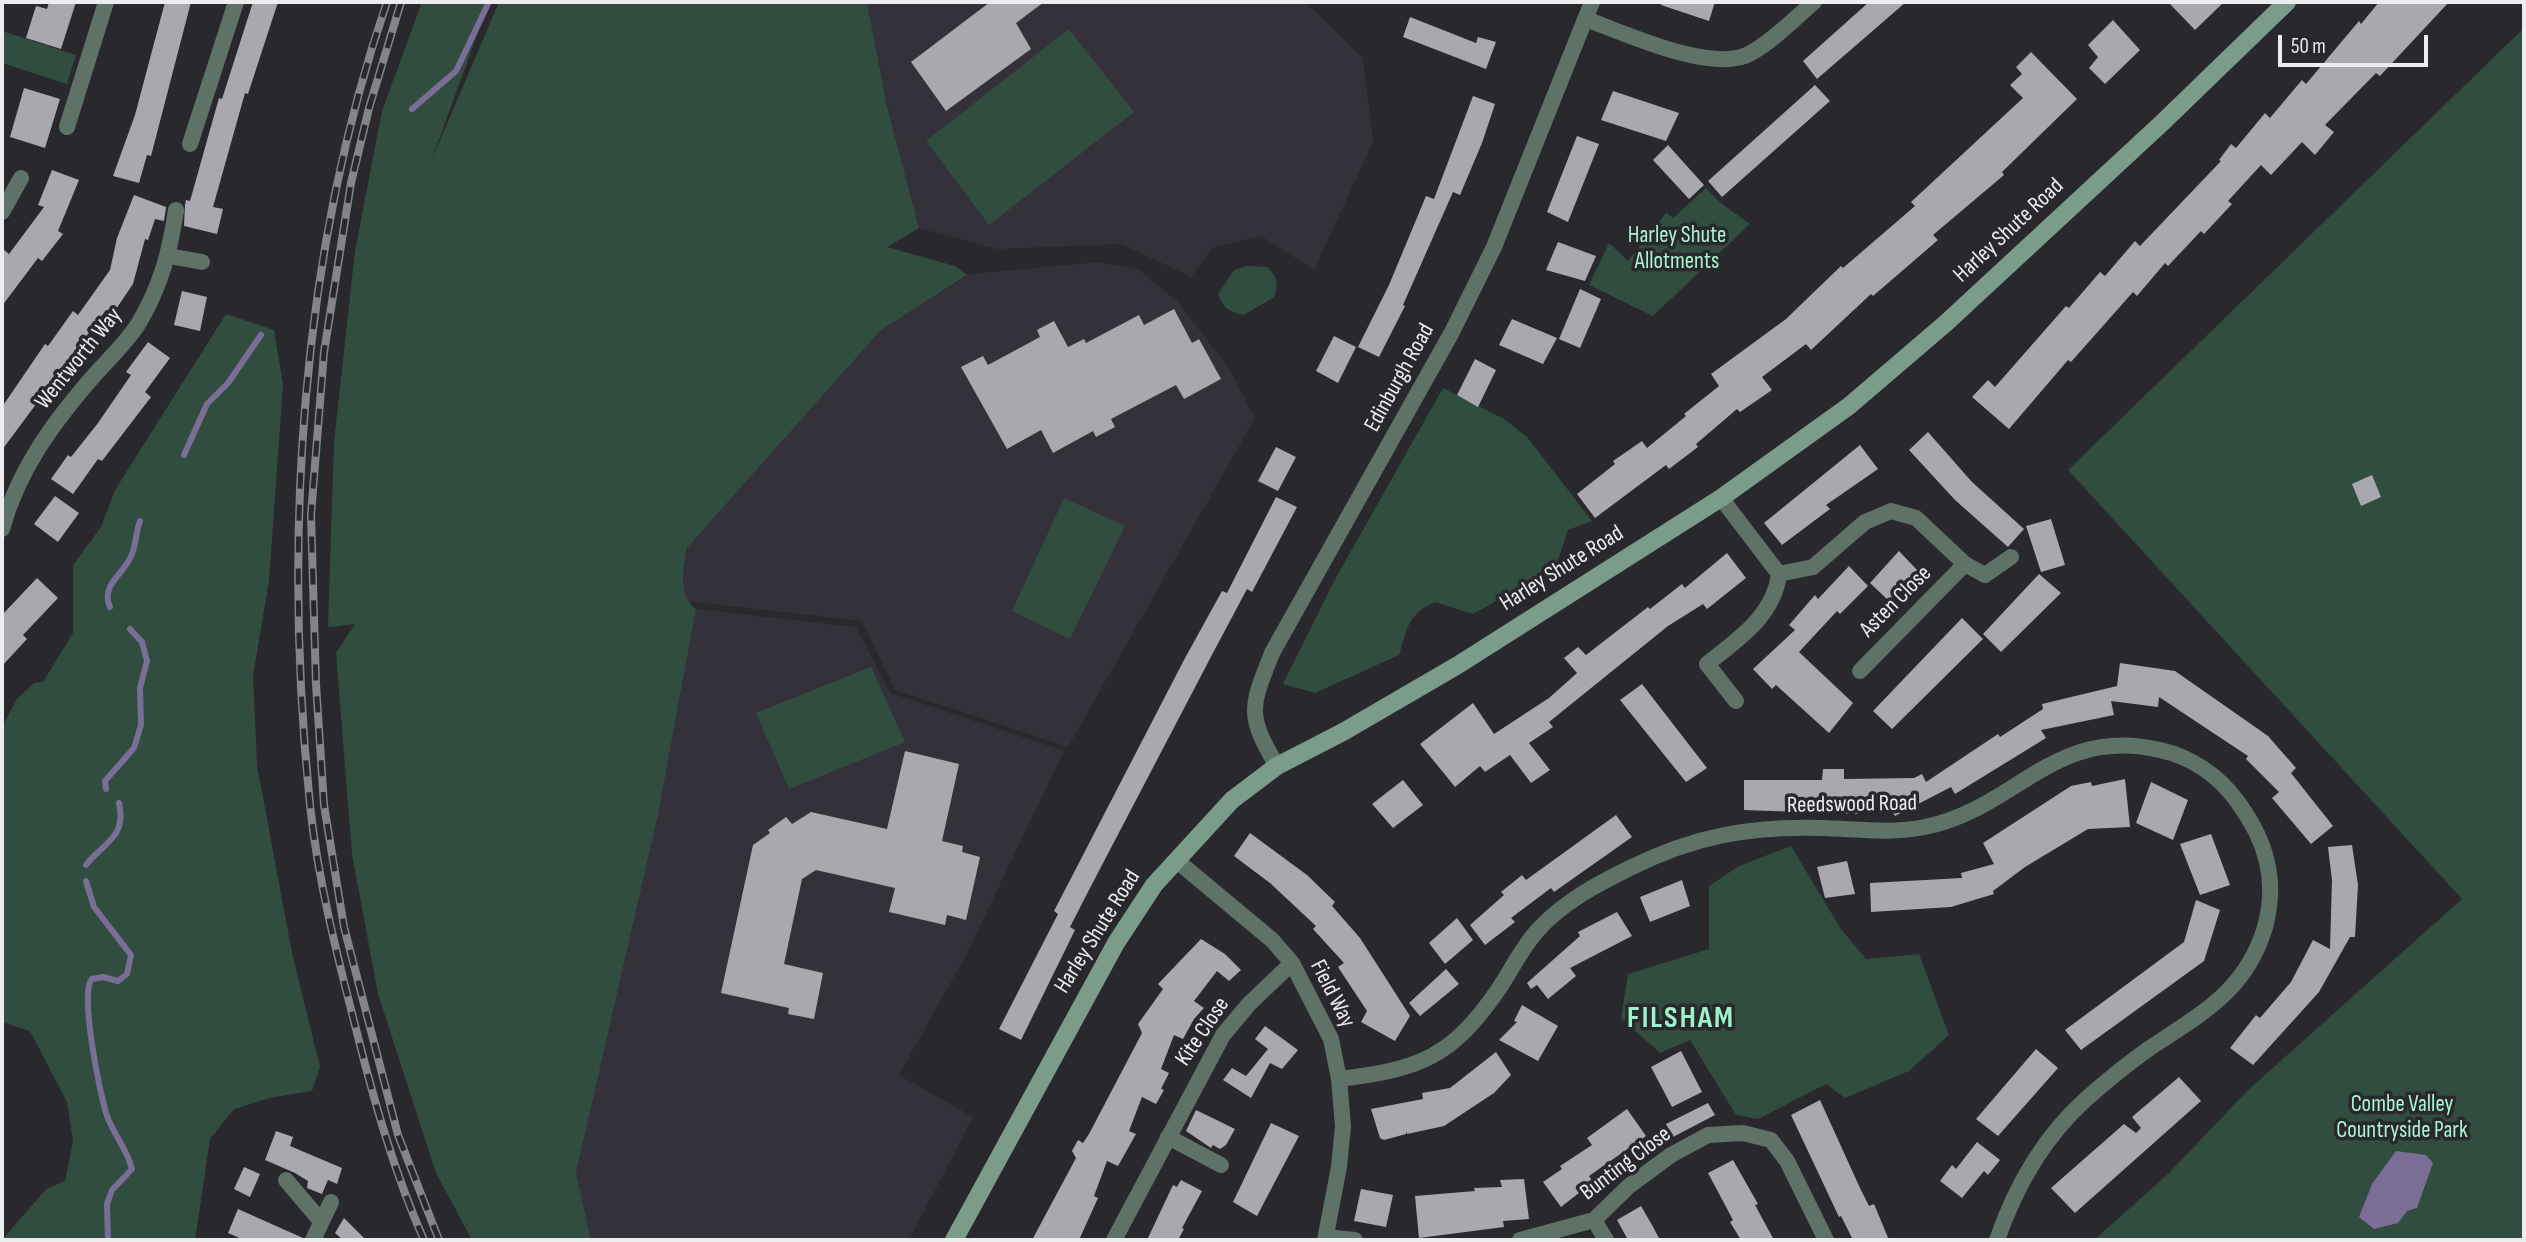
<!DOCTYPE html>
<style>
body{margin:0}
#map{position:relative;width:2526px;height:1242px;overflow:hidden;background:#29282d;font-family:"Sofia Sans Condensed",sans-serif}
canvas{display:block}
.frame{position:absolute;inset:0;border:4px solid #edecef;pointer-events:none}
.scale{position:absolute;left:2278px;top:35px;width:150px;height:32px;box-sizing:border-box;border:4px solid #edecef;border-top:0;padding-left:9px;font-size:21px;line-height:24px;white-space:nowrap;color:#edecef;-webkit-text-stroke:5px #29282d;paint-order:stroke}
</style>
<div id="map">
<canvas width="2526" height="1242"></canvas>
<div class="frame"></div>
<div class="scale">50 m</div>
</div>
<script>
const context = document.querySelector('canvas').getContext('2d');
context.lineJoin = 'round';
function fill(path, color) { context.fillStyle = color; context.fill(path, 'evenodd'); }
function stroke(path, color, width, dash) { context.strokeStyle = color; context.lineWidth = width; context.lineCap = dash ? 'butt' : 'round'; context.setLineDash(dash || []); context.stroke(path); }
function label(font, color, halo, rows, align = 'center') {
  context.font = font + ' "Sofia Sans Condensed",sans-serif'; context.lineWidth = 7; context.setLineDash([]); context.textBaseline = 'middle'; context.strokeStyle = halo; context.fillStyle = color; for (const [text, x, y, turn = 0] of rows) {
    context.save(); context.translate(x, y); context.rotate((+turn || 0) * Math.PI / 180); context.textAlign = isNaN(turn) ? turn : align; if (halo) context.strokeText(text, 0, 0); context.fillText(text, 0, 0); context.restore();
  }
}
const built = new Path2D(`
 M867,2H1306L1363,58L1373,142L1314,270L1261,236L1212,248L1191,277L1122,244L997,249L919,228L891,121Z
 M1099,262L1139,270L1177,301L1230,370L1255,418L1068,747L895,690L862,621L686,601L682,587L688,547L880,331L970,274Z
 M696,609L856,627L890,693L1064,751L966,955L899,1075L973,1117L909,1240H591L576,1173L658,815Z`);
const green = new Path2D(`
 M422,2H489L432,159L499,2H867L888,110L919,228L887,247L955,266L967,275L880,331L687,548C684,571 677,593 696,609L658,815L576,1173L591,1240H472L436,1173L378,994L352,854L336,653L355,624L328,627L334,442L355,251L382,111Z
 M2524,28V1240H2094L2168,1174L2248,1090L2462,899L2068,470Z
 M1069,29L1134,112L989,225L926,141Z
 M2,31L76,55L67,84L2,63Z
 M1706,188L1723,205L1750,224L1653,316L1589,285L1609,243L1628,261L1666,213L1673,218Z
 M1247,266L1268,267C1277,277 1279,284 1274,297L1244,315C1230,312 1223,308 1218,294L1234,270Z
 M226,314L274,330L283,384L269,581L253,676L257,765L292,953L320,1067L312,1091L269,1098L234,1109L210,1139L195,1240H2L46,1189L65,1181L73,1141L67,1102L30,1031L2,1022V727L17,699L34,683L43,682L73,633V565L101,527L115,490Z
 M1443,388L1504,419L1527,437L1592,521L1568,530L1555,569L1473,614L1435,602C1407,615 1408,627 1399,655L1315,693L1283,684L1333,583Z
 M1064,498L1125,526L1070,639L1012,611Z
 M871,667L905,742L789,789L756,713Z
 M1791,846L1841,929L1866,959L1919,954L1949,1035L1909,1071L1845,1098L1826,1084L1758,1119L1736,1115L1690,1040L1660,1053L1621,1018L1628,974L1709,949V886L1739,866Z`);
const water = new Path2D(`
 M2396,1151L2426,1155L2433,1163L2417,1208L2407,1211L2398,1223L2374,1229L2359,1217L2372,1184Z`);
const stream = new Path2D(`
 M412,109L456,71L489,2
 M184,455L207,404L228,383L261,335
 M110,607C100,584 125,574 132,554C136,544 136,532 140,521
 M106,789L105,781L134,748L141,725L140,688L147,661L142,642L130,629
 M86,865C103,843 127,838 119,803
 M86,881L94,907L131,955L127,974L118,981L103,977L92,979C79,990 100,1096 107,1116C114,1135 127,1149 132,1169L112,1190L107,1204L108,1240`);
const building = new Path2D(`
 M49,2H76L61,49L26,38L36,6L47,9Z
 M165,2H191L151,156L147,155L139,183L113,176L135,115Z
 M253,2H278L248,94L245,93L213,207L223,209L217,234L184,226L185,205L186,200L190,201L219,98L222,99Z
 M990,2H1044L1016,23L1031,49L946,111L911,62Z
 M1661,2H1715L1709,21L1661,5Z
 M1869,2H1906L1817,79L1803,61Z
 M2168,2H2224L2195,30Z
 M2379,2H2449L2380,76L2376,73L2325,125L2334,132L2315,155L2302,142L2271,175L2261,165L2228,201L2232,204L2204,234L2201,231L2168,266L2165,263L2137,296L2133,292L2071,362L2068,360L2009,429L1972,397L1988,380L1995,387L2066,306L2069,308L2100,272L2105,276L2135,241L2140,246L2221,161L2219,160L2231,144L2236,148L2265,113L2270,118L2302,80L2306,84L2359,21L2361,24Z
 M1410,17L1476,43L1478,37L1496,42L1486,69L1403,37Z
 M2113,20L2140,50L2105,84L2089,68L2098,57L2088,45Z
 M2031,52L2077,99L2002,172L2004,175L1933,235L1938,240L1873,296L1871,294L1811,350L1806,344L1762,377L1772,390L1740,412L1737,409L1696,444L1698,447L1669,469L1666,465L1595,518L1577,494L1615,464L1613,461L1642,441L1647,448L1686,416L1684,414L1719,386L1711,374L1786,319L1841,266L1843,268L1915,206L1911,202L2023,98L2010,85L2022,74L2016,67Z
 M1815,85L1830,101L1722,197L1708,181Z
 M24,88L60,99L45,148L10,137Z
 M1613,91L1679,113L1666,141L1601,120Z
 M1473,96L1495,104L1482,143L1460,195L1453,192L1403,305L1405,306L1379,357L1358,347L1389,285L1426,196L1434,199Z
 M1577,136L1599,144L1568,222L1547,212Z
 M1668,145L1704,185L1689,199L1653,160Z
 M52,170L79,180L58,231L63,234L42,261L38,258L2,306V248L9,254L44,207L38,205Z
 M134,195L166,207L164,221L155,219L148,240L145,239L133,284L114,312L106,310L2,450V407L45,344L48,346L73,311L78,315L110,270L117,238Z
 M1558,242L1596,256L1585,281L1546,270Z
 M1580,289L1601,299L1580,348L1559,339Z
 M182,291L207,297L200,331L174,325Z
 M1174,309L1192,343L1199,339L1221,379L1184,399L1176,385L1111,419L1115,427L1096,437L1093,431L1053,453L1041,430L1007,449L961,367L983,356L988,365L1040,337L1037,330L1054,321L1068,347L1084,339L1086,343L1139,315L1144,325Z
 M1512,319L1557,338L1543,364L1499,345Z
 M1334,336L1356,347L1338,383L1316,371Z
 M148,342L170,358L145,392L151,397L102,461L98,459L73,494L51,479L68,455L71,457L98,423L131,375L126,372Z
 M1475,359L1496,370L1478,407L1457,395Z
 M1928,432L1972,482L2024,529L2008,547L1955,500L1909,450Z
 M1860,445L1878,469L1826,505L1830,509L1782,545L1764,523Z
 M1276,447L1296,457L1278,491L1258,481Z
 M2372,475L2381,497L2361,506L2352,484Z
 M55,496L79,513L58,542L34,524Z
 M1276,497L1297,507L1252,592L1247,589L1214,651L1090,888L1070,927L1075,930L1021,1040L999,1029L1058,914L1054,911L1184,660L1222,591L1227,593Z
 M2051,519L2065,565L2041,572L2026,526Z
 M1899,551L1918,571L1889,601L1870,583Z
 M1727,553L1746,578L1707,609L1703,604L1668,626L1549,722L1553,727L1529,743L1550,770L1531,783L1510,755L1485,772L1480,766L1455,787L1420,744L1473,703L1494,734L1549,698L1577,673L1564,658L1578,647L1586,655L1648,607L1650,609L1682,584L1685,588Z
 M1849,566L1868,586L1840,614L1837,611L1799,652L1853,703L1829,733L1776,685L1772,689L1753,669L1795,630L1789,625L1815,595L1818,599Z
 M2039,574L2061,593L2001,652L1983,634Z
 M37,578L58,598L23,635L27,639L2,666V615Z
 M1962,618L1983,639L1892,729L1873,711Z
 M2120,663L2175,671L2268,736L2296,768L2291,773L2333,826L2311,844L2272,798L2279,792L2246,759L2248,756L2159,697L2158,707L2111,701L2114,715L2041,730L2046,738L1955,794L1951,787L1895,816L1890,808L1858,811V814L1744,810V780H1822L1823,769H1844V779L1914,778L1922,774L1926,782L1998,734L2000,737L2043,709L2042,704L2117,686Z
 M1642,684L1707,768L1686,782L1620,700Z
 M905,751L959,764L942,841L963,846L962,852L980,857L966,920L947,915L945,925L889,912L895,888L816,870L802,879L784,964L823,973L814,1019L788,1014L789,1008L721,993L753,845L770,833L768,830L786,817L792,824L811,812L887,829Z
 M2125,779L2130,827L2088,829L2025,867L1993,891L1994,894L1951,907L1871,912L1870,883L1962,878L1961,873L1994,864L1983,843L2071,786L2091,782L2092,786Z
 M1403,780L1423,805L1393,828L1372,804Z
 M2151,782L2188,800L2173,840L2136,823Z
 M1616,815L1632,837L1554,892L1551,888L1511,918L1515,922L1485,945L1470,925L1504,895L1501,892L1522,875L1526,880Z
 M1250,833L1307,875L1335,902L1332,906L1360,938L1410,1016L1395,1041L1361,1022L1367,1011L1338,967L1344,963L1313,929L1316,926L1270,883L1234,856Z
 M2211,834L2230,885L2200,895L2180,844Z
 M2352,845L2358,885L2355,937H2350L2319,992L2253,1065L2230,1048L2256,1015L2260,1018L2291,982L2313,940L2330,949L2332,880L2328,847Z
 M1847,861L1855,894L1825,898L1817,867Z
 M1682,880L1690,906L1650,922L1640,897Z
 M2196,900L2220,910L2204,961L2081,1050L2065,1030L2184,942Z
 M1617,912L1632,936L1570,968L1576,976L1548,999L1537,985L1531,989L1527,983L1580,936L1578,932Z
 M1457,918L1473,940L1445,964L1429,943Z
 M1201,939L1225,954L1241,970L1229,981L1217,971L1194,1001L1204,1008L1194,1019L1183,1039L1174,1035L1161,1069L1169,1073L1161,1089L1164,1090L1156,1104L1142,1097L1129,1131L1136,1134L1118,1166L1107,1161L1094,1196L1098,1198L1079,1240H1032L1076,1158L1072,1151L1078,1140L1083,1143L1089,1134L1142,1033L1138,1024L1163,989L1158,984Z
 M1446,969L1459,984L1420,1016L1409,1003Z
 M1522,1005L1558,1026L1538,1061L1499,1040L1517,1022L1514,1021Z
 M1265,1026L1298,1050L1282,1069L1270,1063L1251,1098L1223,1080L1232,1068L1246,1076L1268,1049L1255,1039Z
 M2036,1049L2058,1068L1998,1136L1976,1119Z
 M1681,1051L1702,1092L1672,1107L1651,1067Z
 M1496,1052L1511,1075L1494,1093L1444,1126L1407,1134V1131L1406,1134L1384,1140L1380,1138L1371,1109L1423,1099L1422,1093L1450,1088Z
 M2179,1077L2201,1101L2075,1213L2051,1188L2124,1124L2136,1133L2141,1128L2132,1117Z
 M1820,1100L1860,1188L1869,1206L1874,1204L1889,1240H1853L1841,1216L1839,1217L1791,1115Z
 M1708,1103L1715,1115L1673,1137L1666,1124Z
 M1627,1109L1646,1136L1589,1176L1593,1182L1561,1207L1543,1182L1562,1169L1560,1166L1592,1145L1587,1138Z
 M1196,1110L1235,1129L1226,1145L1220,1149L1213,1145L1211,1148L1186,1131Z
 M1271,1123L1299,1136L1257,1216L1233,1202Z
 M276,1131L293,1137L290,1146L342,1168L337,1184L328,1180L322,1194L307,1188L308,1181L295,1173L265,1160Z
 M1977,1142L2000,1160L1988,1175L1984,1171L1962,1198L1940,1181L1952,1165L1956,1169Z
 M1733,1160L1758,1204L1755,1205L1774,1240H1741L1730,1222L1733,1220L1708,1173Z
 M244,1167L260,1174L250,1197L234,1189Z
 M1524,1179L1529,1219L1503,1221L1504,1227L1419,1238L1415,1196L1475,1191L1474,1188L1502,1187L1500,1180Z
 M1181,1180L1202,1191L1182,1228L1184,1229L1178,1240H1147L1173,1185L1177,1187Z
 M1361,1189L1393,1195L1386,1227L1354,1221Z
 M1641,1206L1652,1225L1660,1240H1628L1617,1220Z
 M238,1209L303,1238V1240H244L228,1233Z
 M344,1218L366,1240H343L335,1233Z`);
const street = new Path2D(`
 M1586,19C1624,33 1714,75 1751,53C1774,40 1794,19 1814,2
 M67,127L106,2
 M190,144L236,2
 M2,212L21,178
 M169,256L202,262
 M1721,498L1779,574
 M2,529C18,471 52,424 91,379C107,360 128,342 140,321C161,285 170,251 176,210
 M1860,671L1965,564L1985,575L2011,557
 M1736,701L1707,664C1738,639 1774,616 1779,574L1813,567L1865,522L1891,511L1916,518L1965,564
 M1277,766C1246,714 1251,707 1272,653L1452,332L1494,247L1592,2
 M1176,860L1272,940L1292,963L1331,1039L1339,1079L1343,1126L1339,1167L1325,1240
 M1339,1079C1420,1069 1451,1058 1498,990C1511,971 1522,947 1538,930C1562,903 1597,884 1630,868C1694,836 1750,826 1822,828C1857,829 1890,834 1925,827C2016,809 2054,725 2160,750C2191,757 2218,775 2237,801C2266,840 2278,880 2265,927C2246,992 2199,1015 2147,1050C2126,1065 2104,1083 2085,1100C2043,1138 2015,1188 1997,1240
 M1168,1137L1221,1165
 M286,1180L320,1220
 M1594,1220L1606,1240
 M1326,1237L1355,1240
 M313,1240L331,1202
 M1114,1240L1223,1035L1249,1004L1292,963
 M1520,1240L1594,1220L1629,1186L1671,1155L1708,1135L1743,1133L1771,1140L1787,1161L1826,1240`);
const secondary = new Path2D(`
 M954,1240L1116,943L1154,885L1232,800L1277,766L1343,732L1458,665L1721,498L1849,406L1946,323L2163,122L2287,2`);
const rail = new Path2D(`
 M387,2C300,255 283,540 310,805C318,881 337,955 356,1029C374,1101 394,1172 424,1240
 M401,2L369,108L351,183L324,352L311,515L316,684L324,805L344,927L398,1135L439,1240`);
const streetNames = [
 ["Harley Shute Road",2009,231,-43],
 ["Wentworth Way",79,359,-51],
 ["Edinburgh Road",1400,378,-61],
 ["Harley Shute Road",1562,569,-32],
 ["Asten Close",1896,602,-45],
 ["Reedswood Road",1852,805,-1],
 ["Harley Shute Road",1098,932,-58],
 ["Field Way",1332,994,63],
 ["Kite Close",1203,1032,-56],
 ["Bunting Close",1626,1164,-37]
];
const parkNames = [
 ["Harley Shute",1677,236],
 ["Allotments",1677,262],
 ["Combe Valley",2402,1105],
 ["Countryside Park",2402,1131]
];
const districtNames = [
 ["FILSHAM",1681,1019]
];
fill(built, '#34313b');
fill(green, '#304d3f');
fill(water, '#7a6d96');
stroke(stream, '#7a6d96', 6);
fill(building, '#aaa8af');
stroke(street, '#5e7268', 16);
stroke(secondary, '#7b9c8b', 18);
stroke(rail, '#858488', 8);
stroke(rail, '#29282d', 5, [16]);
label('23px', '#edecef', '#29282d', streetNames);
label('23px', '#a8f7d1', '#29282d', parkNames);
context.letterSpacing = '2px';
label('bold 30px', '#9ef2ca', '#29282d', districtNames);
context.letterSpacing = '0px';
</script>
